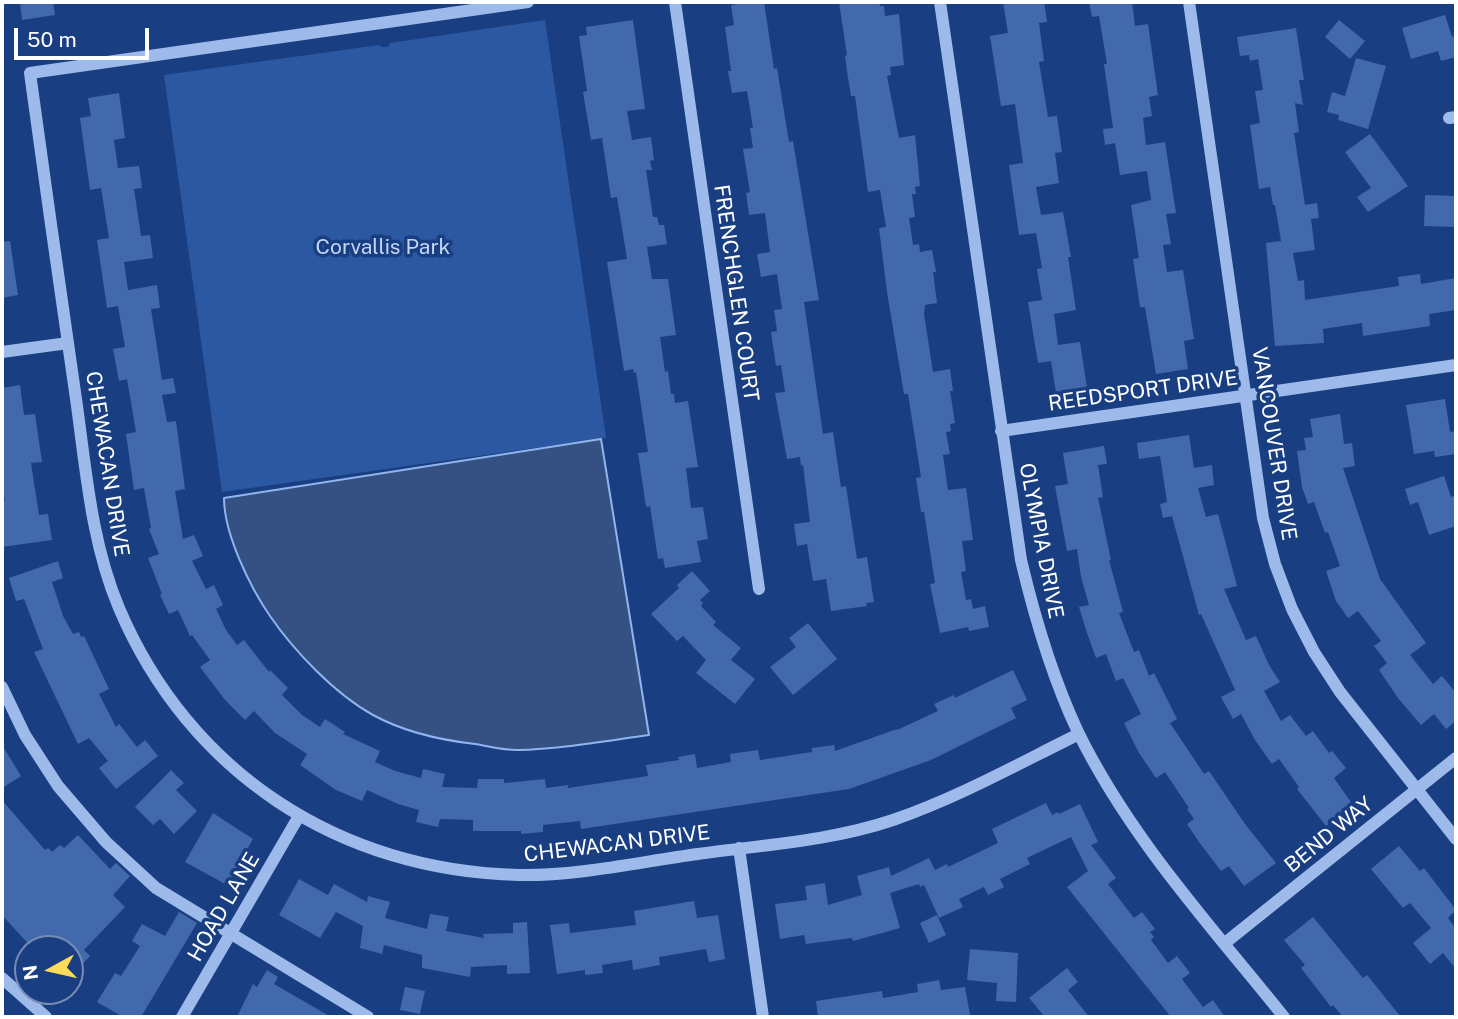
<!DOCTYPE html>
<style>
body{margin:0}
#map{position:relative;width:1458px;height:1019px;overflow:hidden;background:#193f82;font-family:"Public Sans",sans-serif}
canvas{display:block}
.frame{position:absolute;inset:0;border:4px solid #fff;pointer-events:none}
.north{position:absolute;left:14px;top:935px;width:70px;height:70px;box-sizing:border-box;background:#193f82;border:2px solid #758cb4;border-radius:50%;rotate:262deg;font-size:19px;font-weight:700;line-height:28px;text-align:center;color:#fff}
.north::after{content:'';display:block;margin:auto;width:24px;height:32px;background:#fedc59;clip-path:polygon(50% 0,100% 100%,50% 72%,0 100%)}
.scale{position:absolute;left:14px;top:28px;width:135px;height:32px;box-sizing:border-box;border:4px solid #fff;border-top:0;padding-left:9px;font-size:21px;line-height:24px;white-space:nowrap;color:#fff;-webkit-text-stroke:5px #193f82;paint-order:stroke}
</style>
<div id="map">
<canvas width="1458" height="1019"></canvas>
<div class="frame"></div>
<div class="north">N</div>
<div class="scale">50 m</div>
</div>
<script>
const context = document.querySelector('canvas').getContext('2d');
context.lineJoin = 'round';
function fill(path, color) { context.fillStyle = color; context.fill(path, 'evenodd'); }
function stroke(path, color, width, dash) { context.strokeStyle = color; context.lineWidth = width; context.lineCap = dash ? 'butt' : 'round'; context.setLineDash(dash || []); context.stroke(path); }
function label(font, color, halo, rows, align = 'center') {
  context.font = font + ' "Public Sans",sans-serif'; context.lineWidth = 7; context.setLineDash([]); context.textBaseline = 'middle'; context.strokeStyle = halo; context.fillStyle = color; for (const [text, x, y, turn = 0] of rows) {
    context.save(); context.translate(x, y); context.rotate((+turn || 0) * Math.PI / 180); context.textAlign = isNaN(turn) ? turn : align; if (halo) context.strokeText(text, 0, 0); context.fillText(text, 0, 0); context.restore();
  }
}
const green = new Path2D(`
 M545,20L606,438L222,492L164,75L379,45L382,47H388L390,43Z`);
const water = new Path2D(`
 M601,439L649,735C605,741 561,749 517,750C503,750 488,746 475,744C440,740 404,732 373,715C335,694 294,651 270,616C250,587 224,534 224,498Z`);
const building = new Path2D(`
 M20,2H53L55,15L22,20Z
 M752,2H764L774,69L777,68L789,142L793,141L819,300L804,302L823,434L833,432L841,487L846,486L857,559L867,557L874,602L866,603L867,606L831,611L826,579L813,581L807,544L797,546L794,524L810,522L803,465L801,466L800,457L787,459L775,393L785,392L781,365L776,366L771,332L777,331L774,310L782,309L777,274L761,277L757,254L770,252L765,213L749,215L746,193L750,192L743,149L753,148L750,128H753L747,91L732,93L728,71H731L725,27L734,25L731,5Z
 M839,2H879L880,6H884L885,16L899,14L904,65L890,67L891,75L887,76L899,138L915,135L920,186L915,187L916,194H912L915,217L909,218L913,245L919,244L920,252L932,250L936,272H933L937,303L925,305L924,314L933,372L950,369L953,391H950L955,423L950,424L951,431L946,432L950,454L943,455L948,490L966,488L973,540L962,541L966,571L961,572L966,600L971,599L973,609L985,606L989,627L969,631L968,627L940,633L930,584L935,583L924,512H921L916,478L921,477L908,394H904L887,292L879,228L886,227L880,190L868,192L855,96H851L847,71L845,56L847,55Z
 M1003,2H1044L1047,22L1039,23L1044,61L1039,62L1048,117L1057,116L1062,152L1055,153L1059,183L1036,187L1041,215L1063,212L1071,257H1068L1076,310L1054,314L1058,345L1080,342L1087,388L1056,393L1051,361L1038,363L1028,302L1042,300L1037,269L1042,268L1036,233L1019,235L1009,165L1023,163L1020,141L1015,104L1001,106L990,36L1008,33Z
 M1089,2H1132L1135,26L1148,24L1158,95L1149,97L1152,116L1143,118L1146,145L1165,142L1176,213L1166,214L1171,244L1163,245L1167,272L1183,270L1194,339L1184,341L1188,369L1156,374L1145,307H1140L1133,259L1139,258L1131,205L1151,200L1147,171L1120,175L1115,143L1105,145L1103,129L1113,128L1104,64H1107L1099,16L1092,17Z
 M1445,15L1452,37L1456,35V57L1441,61L1438,51L1411,59L1402,28Z
 M633,20L645,109L627,111L632,140L651,137L654,160L650,161L652,170H646L653,217H657L659,225H664L667,244L647,247L652,279H668L676,335L660,337L665,372L668,371L671,394H674L675,403L688,401L698,467L686,468L691,508L703,507L708,539L697,541L701,562L665,568L663,558L658,559L650,506L646,507L638,453L648,452L636,372L634,373L633,369L624,371L607,262L627,259L617,197L611,198L602,138L591,140L583,92L587,91L579,36L587,35L586,27Z
 M1339,20L1365,41L1350,59L1325,37Z
 M1296,28L1304,80H1299L1303,105L1295,103L1299,132L1294,133L1305,205L1317,203L1319,218L1311,219L1315,250L1293,253L1298,281L1304,280L1305,300L1399,286L1398,277L1420,274L1421,284L1456,278V310L1429,314L1430,326L1363,336L1362,323L1323,329L1324,343L1275,346L1266,243L1281,241L1275,205H1273L1270,187L1259,189L1250,125L1260,123L1255,91L1263,90L1258,59L1250,61L1249,55L1240,56L1237,37Z
 M1356,58L1386,66L1368,129L1338,120L1339,115L1327,112L1332,92L1345,96Z
 M119,93L125,138L114,140L118,168L139,166L142,188L134,189L141,236L150,235L153,258L124,262L128,290L157,285L160,308L151,309L162,380L173,378L176,393L162,395L167,422L176,421L179,443L185,489L175,491L183,539L194,535L203,556L192,561L206,589L214,585L223,605L216,609L226,630L237,645L244,640L269,672L270,670L288,688L282,695L302,715L320,727L325,719L345,732L343,734L380,751L375,762L395,771L421,778L423,769L445,774L442,787L477,788L478,779H504V783L545,779L546,788L568,785V788L648,776L646,765L679,760L678,757L695,754L697,768L731,762L730,754L758,750L760,760L812,752V748L834,745L835,751L897,729V730L938,711L934,704L954,695L955,698L1013,670L1027,700L1011,708L1016,718L931,760L849,789L581,829L580,821L543,825V832L521,834V831H473V820L440,819L438,827L416,822L419,810L398,804L367,790L362,801L336,790L300,765L307,754L275,733L254,711L245,720L225,700L200,667L210,660L192,635L190,636L178,610L169,614L160,595L162,594L148,558L159,554L149,529L151,528L144,488L134,490L126,434L136,432L127,379L119,381L113,349L125,347L118,306L107,308L97,240L109,238L101,188L90,190L80,118L91,116L88,98Z
 M1370,134L1408,186L1368,212L1357,197L1371,188L1345,152Z
 M1425,195L1456,196V227L1424,226Z
 M10,241L18,295L2,298V242Z
 M20,385L24,415L35,414L42,462L31,463L39,515L48,514L52,540L2,547V501H5L2,483V388Z
 M1445,399L1450,432L1456,431V454L1435,457L1434,451L1414,454L1406,405Z
 M1340,414L1344,444L1352,443L1355,466L1343,468L1380,579L1426,643L1410,655L1433,684L1442,676L1456,693V721L1446,729L1434,714L1421,725L1398,698L1379,670L1387,663L1374,646L1381,641L1358,611L1348,618L1336,601L1326,571L1340,566L1328,532L1325,533L1314,502L1308,504L1302,487L1297,451L1306,450L1304,438L1313,437L1310,419Z
 M1189,435L1194,468L1212,465L1214,485L1198,488L1206,517L1218,514L1237,586L1224,589L1246,640L1256,636L1269,665L1280,682L1264,691L1281,721L1290,715L1306,736L1313,731L1329,753L1332,751L1346,768L1334,778L1353,805L1326,826L1297,789L1299,787L1279,759L1272,764L1255,740L1241,714L1233,719L1221,697L1235,690L1201,614L1199,615L1172,516L1163,518L1160,504L1167,502L1160,456L1139,459L1137,443Z
 M1104,446L1107,464L1098,465L1103,497L1098,498L1111,560H1109L1123,612L1119,613L1134,652L1139,650L1149,676L1154,673L1177,719L1170,723L1204,774L1209,771L1245,824L1276,863L1244,886L1229,866L1221,871L1199,842L1187,824L1194,819L1187,809L1189,808L1165,772L1156,778L1139,753L1124,723L1141,714L1123,678L1116,681L1106,654L1096,658L1086,630L1079,607L1089,605L1081,577L1077,549L1067,551L1055,486L1068,484L1063,453Z
 M1444,476L1451,497L1456,495V526L1429,535L1418,502L1410,505L1405,489Z
 M58,561L63,578L52,582L63,616L73,634L79,632L81,637L84,636L109,689L99,694L116,727L119,724L137,747L145,740L158,756L116,789L99,768L108,761L89,738L78,744L34,652L43,649L24,599L16,601L9,578Z
 M692,571L710,591L700,600L703,603L701,606L716,622L713,625L741,648L731,660L755,679L735,704L696,673L706,660L683,636L677,641L651,614L679,588L677,585Z
 M808,623L837,659L793,695L770,667L796,647L789,638Z
 M2,745L21,776L2,788Z
 M171,770L184,783L176,790L197,811L174,834L160,819L153,825L135,807Z
 M2,800L45,850L48,848L52,852L60,845L64,848L78,835L110,869L116,863L130,876L113,895L125,907L84,950L90,956L70,978V949H33L2,915Z
 M1046,803L1052,815L1058,812L1059,814L1080,804L1098,842L1091,845L1116,878L1108,884L1134,918L1142,912L1155,929L1150,932L1154,937L1151,940L1168,963L1177,956L1190,973L1182,979L1203,1007L1213,1000L1225,1017H1171L1067,887L1088,871L1071,837L1027,858L1030,864L1000,879L1004,887L988,895L984,887L959,899L963,907L939,918L924,885L920,887L919,884L890,893L900,928L853,941L852,938L806,944L804,935L780,939L775,904L807,900L805,886L825,883L828,905L862,895L857,876L889,867L891,876L929,858L935,870L947,864L948,867L998,843L992,829Z
 M213,813L253,839L227,885L185,862Z
 M1399,846L1420,871L1424,868L1456,910L1448,918L1456,929V969L1443,953L1430,964L1413,943L1431,928L1410,903L1403,908L1371,869Z
 M299,879L328,895L334,884L367,902L368,896L390,902L385,918L427,929L430,914L449,917L446,931L484,938L483,934L513,933V923L527,922L530,973L507,974V965L471,967L470,977L422,968V955L384,945L382,954L360,948L363,926L336,912L320,938L279,915Z
 M694,901L697,918L718,915L725,959L709,962L706,949L659,957L660,965L633,970L632,960L602,965L603,973L585,975V970L557,974L550,925L569,923L570,933L636,925L634,911Z
 M179,912L197,923L141,1017H123L97,1002L115,973L121,976L140,946L132,941L142,924L165,936Z
 M937,915L946,935L929,943L920,923Z
 M1313,917L1363,978L1367,975L1401,1017H1343L1333,1005L1331,1007L1301,968L1305,965L1284,940Z
 M970,949L1018,953L1016,1002L996,1001L997,983L967,980Z
 M1067,968L1078,982L1068,990L1089,1017H1045L1029,998Z
 M267,970L278,977L274,984L331,1017H237L253,984L257,987Z
 M939,980L941,990L965,987L970,1015L956,1017H818L816,1001L882,991L883,998L918,992L917,984Z
 M405,987L425,991L420,1014L400,1010Z`);
const minor = new Path2D(`
 M528,2L30,73C45,182 60,290 76,399C86,469 91,542 119,608C189,773 340,871 519,875C578,876 639,862 698,854C762,845 831,841 893,820C957,798 1018,764 1079,734
 M675,2L759,589
 M940,2L1021,560C1035,619 1052,677 1078,732C1130,838 1211,926 1284,1017
 M1189,2L1263,518L1275,564L1292,609L1314,652L1340,692L1456,839
 M1449,118L1456,117
 M2,352L68,343
 M1001,431L1456,365
 M2,687L25,735L58,786L106,842L156,888L368,1017
 M739,848L763,1017
 M1225,943L1456,758
 M2,978L46,1017
 M182,1017L299,816`);
const parkNames = [
 ["Corvallis Park",383,248]
];
const streetNames = [
 ["FRENCHGLEN COURT",736,293,82],
 ["REEDSPORT DRIVE",1143,391,-8],
 ["VANCOUVER DRIVE",1274,444,81],
 ["CHEWACAN DRIVE",107,464,81],
 ["OLYMPIA DRIVE",1041,541,79],
 ["BEND WAY",1329,835,-39],
 ["CHEWACAN DRIVE",617,844,-7],
 ["HOAD LANE",224,907,-60]
];
fill(green, '#2c57a1');
fill(water, '#355183');
stroke(water, '#90b4ed', 2);
fill(building, '#4269ac');
stroke(minor, '#9ebaeb', 12);
label('21px', '#c2d6f8', '#193f82', parkNames);
label('21px', '#fff', '#193f82', streetNames);
</script>
